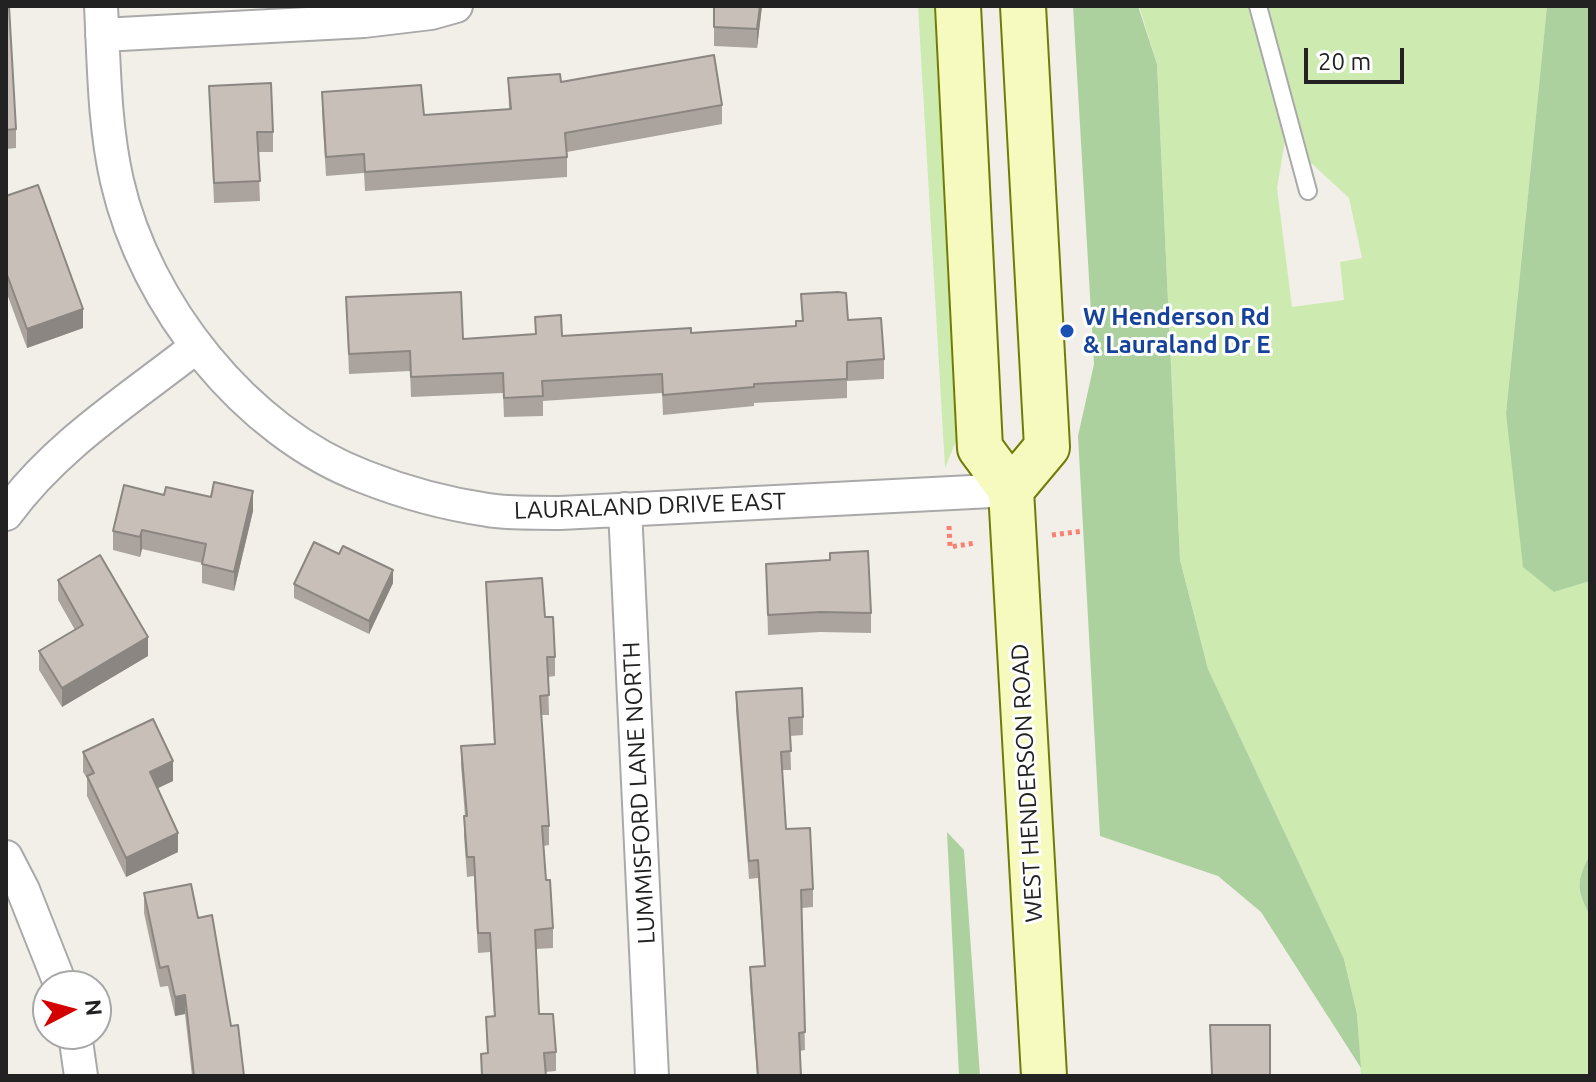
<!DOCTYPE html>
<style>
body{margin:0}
#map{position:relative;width:1596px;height:1082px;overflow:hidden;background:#f2efe9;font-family:Ubuntu,sans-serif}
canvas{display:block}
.frame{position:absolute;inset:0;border:8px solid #222;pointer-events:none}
.north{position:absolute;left:32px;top:970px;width:80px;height:80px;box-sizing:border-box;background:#fff;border:2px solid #a7a7a7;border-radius:50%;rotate:84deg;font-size:22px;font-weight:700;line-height:32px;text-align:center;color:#222}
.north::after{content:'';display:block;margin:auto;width:28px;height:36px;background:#d40000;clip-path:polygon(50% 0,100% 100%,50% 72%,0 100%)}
.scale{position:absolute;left:1304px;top:48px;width:100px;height:36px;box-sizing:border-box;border:4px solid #222;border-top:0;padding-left:10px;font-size:24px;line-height:28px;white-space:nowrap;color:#222;-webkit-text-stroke:6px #fff;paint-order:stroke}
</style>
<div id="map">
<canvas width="1596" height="1082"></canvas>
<div class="frame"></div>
<div class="north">N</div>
<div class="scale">20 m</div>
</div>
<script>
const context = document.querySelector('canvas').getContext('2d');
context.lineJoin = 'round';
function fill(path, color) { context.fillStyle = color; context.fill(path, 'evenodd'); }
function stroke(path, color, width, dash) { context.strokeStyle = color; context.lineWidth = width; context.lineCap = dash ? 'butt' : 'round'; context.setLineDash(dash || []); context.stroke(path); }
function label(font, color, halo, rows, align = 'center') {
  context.font = font + ' Ubuntu,sans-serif'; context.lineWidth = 6; context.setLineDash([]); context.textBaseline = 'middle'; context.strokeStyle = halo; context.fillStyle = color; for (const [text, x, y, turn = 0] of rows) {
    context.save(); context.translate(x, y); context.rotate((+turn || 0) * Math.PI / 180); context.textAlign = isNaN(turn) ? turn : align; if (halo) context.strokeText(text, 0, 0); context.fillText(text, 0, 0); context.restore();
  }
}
const grass = new Path2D(`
 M918,6H934L956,441L945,468Z
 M1139,6H1254L1285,141L1277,188L1292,307L1344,300L1340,262L1362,258L1349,198L1309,161L1267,6H1547L1506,413L1554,592L1590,581V854C1576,883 1576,886 1590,916V1076H1361L1357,1014L1344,959L1208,669L1180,560L1157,64Z`);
const forest = new Path2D(`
 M1073,6H1138L1157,64L1180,560L1208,669L1344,959L1357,1014L1361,1068L1261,912L1218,876L1100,836L1078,436L1094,364Z
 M1547,6H1590V581L1554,592L1523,567L1506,413Z
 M947,832L964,850L980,1076H959Z
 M1590,854V916C1576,887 1576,883 1590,854Z`);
const path = new Path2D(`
 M949,526L950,547L975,543
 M1052,535L1083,531`);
const lane = new Path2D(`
 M1258,6L1308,191`);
const street = new Path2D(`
 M101,6C104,64 104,124 117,181C145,304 245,432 365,477C403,492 447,504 488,510C511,514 537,512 560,513L1011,490
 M102,35L364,21L431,13L456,6
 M625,509L652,1076
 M6,514C56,445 130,399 196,347
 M6,857L23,890L61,986
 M75,1034L81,1076`);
const secondary = new Path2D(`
 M958,6L980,448L1011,490L1044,1076
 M1011,490L1047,447L1023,6`);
const wall = new Path2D(`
 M6,6L16,129V148L6,149Z
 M762,6L757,48L714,46V27Z
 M508,78L561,82L722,105V124L567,152V177L365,191L364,173L326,176L322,112V92L424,115L509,109Z
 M209,86L273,132V152H258L260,201L214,203Z
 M6,196L83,328L27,348L6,291Z
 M801,294L848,320L884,359V379L847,381V398L754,403V406L663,415L662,393L543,401V416L504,417L503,393L411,397L410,371L349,374L346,297L463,339L535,335V317L562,336L691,333L796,326L802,321Z
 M164,495L253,511L234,591L202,583V563L142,549L140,557L113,550V531Z
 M339,554L393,583L369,634L294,598V584Z
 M766,564L871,613V633L820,632L768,635Z
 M58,580L148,656L62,707L39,670V651L75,630L58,600Z
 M486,582L545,617L555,657V676L548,677L549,715H541L549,826V845L543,846L546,880L553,928V948L536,949L539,1014L556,1052V1071L545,1072L546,1076H481V1054L487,1053L486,1017L494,1016L490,952L478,953L474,876L467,877L464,836V816H465L461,765V746L494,744Z
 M736,692L803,717V735L790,736L791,770H782L786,829L813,889V907L802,908L805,1050L800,1051L801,1076H757L750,985V967L764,966L758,878L749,879L736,710Z
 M83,752L173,781L157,788L178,852L126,877L87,796V778L83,772Z
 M144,893L198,918L231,1026L244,1076H192L185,1014L175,1016L168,986L160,987L144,913Z`);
const shadedWall = new Path2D(`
 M760,6H762L757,48V29Z
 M83,309V328L27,348V329Z
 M253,491V511L234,591V572Z
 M142,530V549L140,557V537Z
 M393,570V583L369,634V621Z
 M148,637V656L62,707V688Z
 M173,761V781L150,792V772Z
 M178,833V852L126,877V858Z
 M185,995V1014L175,1016V997Z`);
const building = new Path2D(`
 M6,6H9L16,129L6,130Z
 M714,6H760L757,29L714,27Z
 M714,55L722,105L565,133L567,157L365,172L364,154L326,157L322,92L421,85L424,115L511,109L508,78L560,74L561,82Z
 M271,83L273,132H257L260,181L214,183L209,86Z
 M38,185L83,309L27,329L6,272V196Z
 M461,292L463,339L536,334L535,317L561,315L562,336L691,328V333L796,326V321H803L801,294L838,292L846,293L848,320L881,318L884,359L847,362V379L754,384V387L663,395L662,374L542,381L543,396L504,398L503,373L411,377L410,351L349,354L346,297Z
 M214,482L253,491L234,572L202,564L206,544L142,530L140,537L113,531L124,485L164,495L166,487L211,497Z
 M314,542L339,554L343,546L393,570L369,621L294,584Z
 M868,551L871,613L820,612L768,615L766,564L830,560V553Z
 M100,555L148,637L62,688L39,651L83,625L58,580Z
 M542,578L545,617H553L555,657H547L549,695L540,696L549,826H542L546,880H550L553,928L535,930L539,1014H553L556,1052L544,1053L546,1076H482L481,1054L488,1053L486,1017L495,1016L490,933H478L474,857H467L464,816H467L461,746L495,744L486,582Z
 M802,688L803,717L789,718L791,751L781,752L786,829L810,828L813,889L801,890L805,1032L799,1033L801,1076H758L750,967L765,966L758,860L749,861L736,692Z
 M153,719L173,761L150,772L178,833L126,858L87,776L94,773L83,752Z
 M191,884L198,918L212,915L231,1026L238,1025L244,1076H194L185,995L175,997L168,966L160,968L144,893Z
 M1210,1025H1270V1076H1209L1212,1075Z`);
const markers = [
 [1067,331,8,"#1a4fb4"]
];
const transitNames = [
 ["W Henderson Rd",1083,317],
 ["& Lauraland Dr E",1083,345]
];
const streetNames = [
 ["LAURALAND DRIVE EAST",650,506,-2],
 ["WEST HENDERSON ROAD",1027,783,-93],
 ["LUMMISFORD LANE NORTH",639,793,-93]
];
fill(grass, '#cdebb0');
fill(forest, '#add19e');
stroke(lane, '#a9a9a9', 20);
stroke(street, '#a9a9a9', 36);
stroke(secondary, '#707d05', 48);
stroke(path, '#fa8072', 5, [4, 4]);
stroke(lane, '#fff', 16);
stroke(street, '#fff', 32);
stroke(secondary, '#f7fabf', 44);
fill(wall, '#aba49e');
fill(shadedWall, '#8b8681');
fill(building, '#c7bfb8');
stroke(building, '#8b8681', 2);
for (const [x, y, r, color] of markers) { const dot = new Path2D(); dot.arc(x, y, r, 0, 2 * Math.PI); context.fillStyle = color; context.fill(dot); stroke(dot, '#fff', 3); }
label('bold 24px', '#164399', '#fff', transitNames, 'left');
label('24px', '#222', '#fff', streetNames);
</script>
